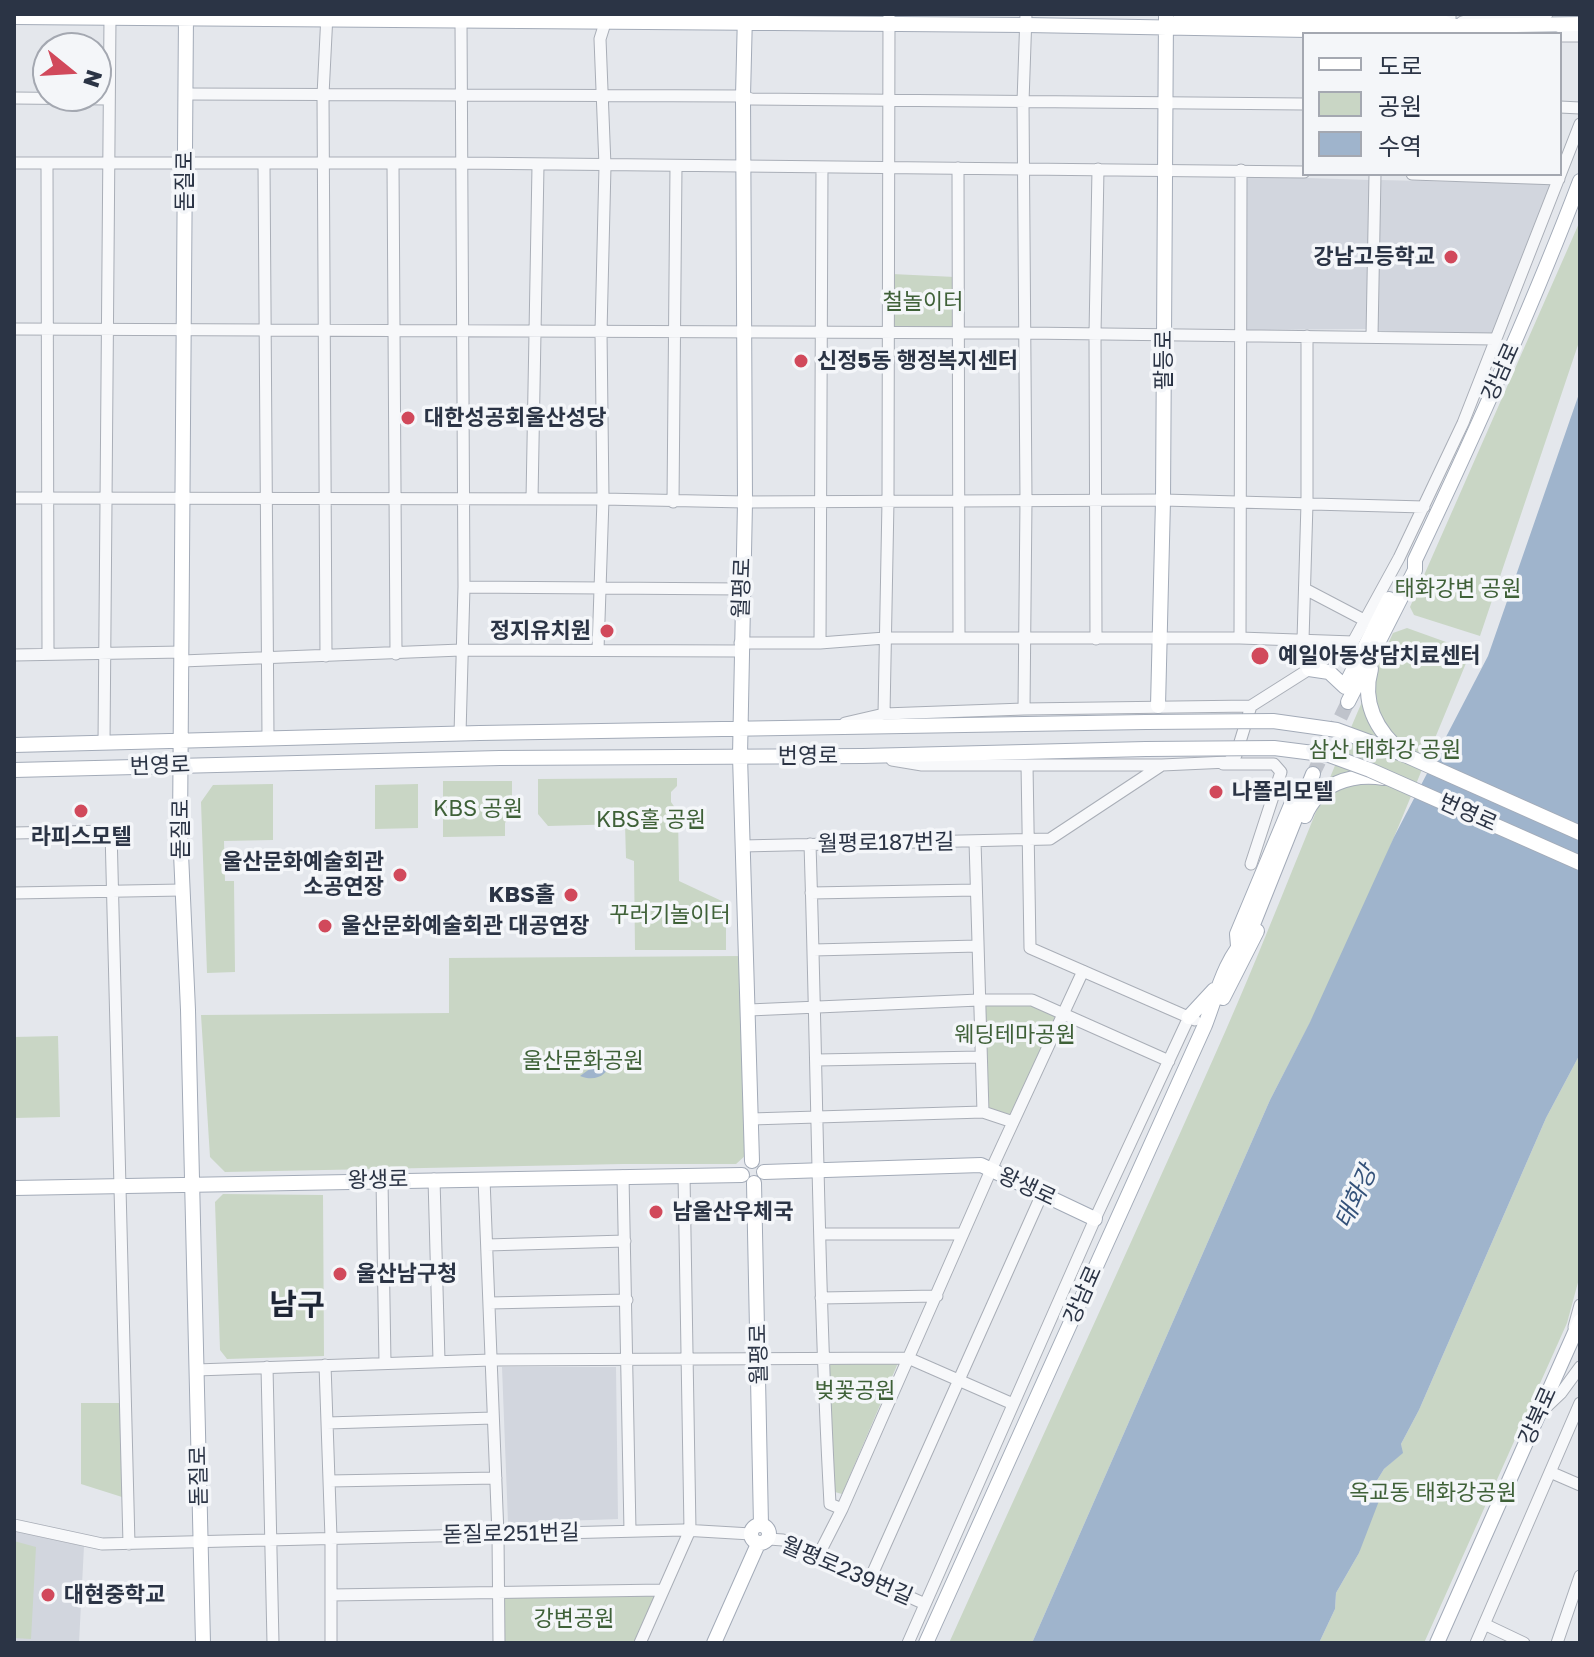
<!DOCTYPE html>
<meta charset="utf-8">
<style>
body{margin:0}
#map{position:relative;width:1594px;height:1657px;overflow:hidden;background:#e4e7ec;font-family:"Golos Text","Noto Sans KR",sans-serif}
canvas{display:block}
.frame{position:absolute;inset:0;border:16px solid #2b3445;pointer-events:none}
.legend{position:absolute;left:1302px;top:32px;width:260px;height:144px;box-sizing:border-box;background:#f4f6f9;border:2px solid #a4a8b1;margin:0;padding:10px 14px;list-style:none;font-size:24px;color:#2b3445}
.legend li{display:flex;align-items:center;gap:16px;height:40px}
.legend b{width:40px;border:2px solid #a4a8b1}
.north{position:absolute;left:32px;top:32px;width:80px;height:80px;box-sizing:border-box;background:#f4f6f9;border:2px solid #a4a8b1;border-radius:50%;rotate:108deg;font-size:22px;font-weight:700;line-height:32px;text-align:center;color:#2b3445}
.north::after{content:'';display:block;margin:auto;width:28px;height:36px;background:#d1495b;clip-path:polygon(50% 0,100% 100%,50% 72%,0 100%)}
</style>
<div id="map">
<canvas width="1594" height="1657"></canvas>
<div class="frame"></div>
<ul class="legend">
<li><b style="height:10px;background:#fff"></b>도로</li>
<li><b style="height:22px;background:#c9d6c5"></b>공원</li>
<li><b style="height:22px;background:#9fb4cc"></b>수역</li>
</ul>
<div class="north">N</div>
</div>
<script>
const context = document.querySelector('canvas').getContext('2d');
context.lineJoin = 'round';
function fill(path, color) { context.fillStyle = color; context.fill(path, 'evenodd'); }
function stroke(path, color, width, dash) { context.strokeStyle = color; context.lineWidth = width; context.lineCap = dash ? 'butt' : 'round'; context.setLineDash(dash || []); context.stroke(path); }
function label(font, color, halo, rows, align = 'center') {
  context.font = font + ' "Golos Text","Noto Sans KR",sans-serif'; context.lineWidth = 7; context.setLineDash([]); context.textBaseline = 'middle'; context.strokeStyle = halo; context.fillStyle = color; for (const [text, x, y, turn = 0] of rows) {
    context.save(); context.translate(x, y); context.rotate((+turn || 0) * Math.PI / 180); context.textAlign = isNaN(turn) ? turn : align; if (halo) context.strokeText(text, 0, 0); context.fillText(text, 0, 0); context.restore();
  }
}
const built = new Path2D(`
 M1244,176L1370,180L1366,329L1245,330Z
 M1380,180L1550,184L1494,334L1377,331Z
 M502,1367H616L618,1519L508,1523Z
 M14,1531L84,1546L79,1643H14Z`);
const green = new Path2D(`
 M1580,221V339L1480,636L1414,615L1410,607Z
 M892,274L955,277V329L892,328Z
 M1407,628L1471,651L1347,951L1270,1100L1032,1643H949C1037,1448 1127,1253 1214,1057C1277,917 1328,772 1393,633Z
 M677,778V786L671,792V802L678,812L679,881L726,903V950H635L634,861L626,858L625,824L548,826L538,814V779Z
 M443,781H512V813L505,823V836L443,837Z
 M273,784V840L224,841L225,881H234L235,972L207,973L201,802L213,785Z
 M418,784V828L375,829V785Z
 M741,956L746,1155L736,1164H623L225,1172L210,1157L201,1015L449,1013V958Z
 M979,1000H1032L1064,1014L1013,1122L983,1112Z
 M58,1036L60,1117L14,1118V1037Z
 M1580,1054V1275L1567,1323L1424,1643H1319L1335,1609L1336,1593L1359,1553L1376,1482L1384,1469L1402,1453L1401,1444L1419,1410L1546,1118Z
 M223,1194L323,1195L324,1356L227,1359L220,1350L215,1202Z
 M898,1363L842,1494L835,1492L827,1369L831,1364Z
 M81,1403H121L122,1497L81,1484Z
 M14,1541L36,1547L31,1639L14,1638Z
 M658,1594L635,1643H503L502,1596Z`);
const water = new Path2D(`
 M1580,391V1054L1546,1118L1419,1410L1401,1444L1403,1453L1384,1469L1376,1482L1382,1493L1359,1553L1336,1593L1335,1609L1319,1643H1032L1270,1100L1310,1022L1394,837L1488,656Z
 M612,1060C608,1076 595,1082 580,1076L598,1063Z`);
const majorTunnel = new Path2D(`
 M1313,774L1348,702`);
const minor = new Path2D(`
 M1462,22L1483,16L1547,14
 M1450,34V14
 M1560,36H1580
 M185,94L743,96L751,99L1304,104
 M14,98L108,99
 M1560,107L1580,108
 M14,163H463L1304,172
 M47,163L48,654
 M264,164L268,738
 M393,164L396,654
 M958,168L959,638
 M1412,174L1559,179
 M14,329L1026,333L1495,339
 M1372,336L1375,174
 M14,498L603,499L745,502L1163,500L1424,507
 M532,499L538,166
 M673,502L676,166
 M464,587L742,589
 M1305,589L1366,621
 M1240,638L1241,170
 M1096,639L1095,334L1098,169
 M1303,640L1307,503V336
 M1353,642L1399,558L1463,423L1580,124
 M740,643H820L885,638H1240L1353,642
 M820,643L822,167
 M598,650L603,499L601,332L605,166L600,39L605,23
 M14,655L182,652
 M326,656L323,95L327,14
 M182,661L461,650L740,651
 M1251,706L1352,642
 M1024,709L1026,500L1023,102L1026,14
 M884,714L888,501L889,14
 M460,734L464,587L461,21
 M104,743L110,18
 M892,760L922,765H1162
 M1223,764H1274L1281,772L1251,864
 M1027,765L1030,948L1195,1020
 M14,833L111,831L129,1544
 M975,841L983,1112
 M810,844C817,1064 818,1284 830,1504L842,1509
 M742,846L1050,839L1162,765L1228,762L1236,755L1251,706L1024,709L884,714L845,723
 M14,893L182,890
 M811,893L976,890
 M813,950L978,946
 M749,1010L979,1000H1032L1169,1061
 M817,1060L981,1057
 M751,1119L983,1112L1013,1122
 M623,1176L630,1531
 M434,1179L439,1361
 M484,1179L498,1535L499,1643
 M382,1180L385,1363
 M821,1234H963
 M487,1245L625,1241
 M821,1298L937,1296
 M489,1303L627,1300
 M1574,1327L1580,1305
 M325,1365L331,1538V1643
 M267,1367L273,1643
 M196,1370L491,1360L908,1358L1013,1404
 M1542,1411L1561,1393L1580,1367
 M327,1423L493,1418
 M1550,1472L1580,1485
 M329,1481L496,1478
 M14,1525L102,1544L683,1530L751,1534
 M769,1539L783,1540L925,1604
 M818,1556L842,1509L991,1170L1083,971
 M870,1579L1042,1194
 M331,1595L663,1590
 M1484,1624L1524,1643
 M640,1643L690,1530L684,1175
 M908,1643L1095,1219L1189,1017
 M1476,1643L1580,1403
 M1557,1643L1580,1576`);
const major = new Path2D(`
 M186,14L180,831L188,1010L203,1643
 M745,14L743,96L745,502L740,756L752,1161
 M14,17L1026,25L1308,30H1417L1450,26L1580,24
 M1170,25L1194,16L1435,18L1450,26
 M1309,669L1329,672L1345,687
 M1371,669C1361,704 1377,732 1405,755
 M1346,684L1389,599
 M1348,702L1415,570V560C1474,436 1531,310 1580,181
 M1158,706L1163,500L1166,14
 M14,745L480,733L1146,722
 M14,770L500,758L863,756L1146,749
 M1305,816C1318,784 1351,773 1384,778
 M1238,946L1237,934L1296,793
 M1223,998L1257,931
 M1189,1017L1214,990
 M764,1172L981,1165L1095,1219
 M754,1183L761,1525
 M14,1188L742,1175
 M751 1534a9 9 0 1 1 18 0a9 9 0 1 1-18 0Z
 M714,1643L758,1544
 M926,1643L1205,1025C1216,997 1225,957 1248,937L1313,774
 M1437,1643L1580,1321`);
const majorBridge = new Path2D(`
 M1146,722L1273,721L1337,730L1405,755L1580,833
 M1146,749L1274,748L1329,755L1370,770L1580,863`);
const markers = [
 [1451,257,8,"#d1495b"],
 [801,361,8,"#d1495b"],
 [408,418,8,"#d1495b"],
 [607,631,8,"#d1495b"],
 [1260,656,10,"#d1495b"],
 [1216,792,8,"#d1495b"],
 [81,811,8,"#d1495b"],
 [400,875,8,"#d1495b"],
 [571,895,8,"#d1495b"],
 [325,926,8,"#d1495b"],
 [656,1212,8,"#d1495b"],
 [340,1274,8,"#d1495b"],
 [48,1595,8,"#d1495b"]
];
const streetNames = [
 ["돋질로",185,181,-90],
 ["팔등로",1164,360,-90],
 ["강남로",1501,372,-66],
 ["월평로",742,588,-88],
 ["번영로",808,756],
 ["번영로",160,766,-2],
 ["번영로",1468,813,24],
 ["돋질로",181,829,-90],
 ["월평로187번길",886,843,-1],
 ["왕생로",378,1180,-1],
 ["왕생로",1027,1187,25],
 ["강남로",1083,1295,-66],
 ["월평로",759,1354,-91],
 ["강북로",1538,1416,-66],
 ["돋질로",199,1476,-91],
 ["돋질로251번길",511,1534,-1],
 ["월평로239번길",847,1571,23]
];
const poiNames = [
 ["강남고등학교",1435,257,"right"],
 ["신정5동 행정복지센터",817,361],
 ["대한성공회울산성당",424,418],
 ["정지유치원",591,631,"right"],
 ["예일아동상담치료센터",1278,656],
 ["나폴리모텔",1232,792],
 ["라피스모텔",81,837,"center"],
 ["울산문화예술회관",384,862,"right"],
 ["소공연장",384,887,"right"],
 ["KBS홀",555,895,"right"],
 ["울산문화예술회관 대공연장",341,926],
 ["남울산우체국",672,1212],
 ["울산남구청",356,1274],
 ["대현중학교",64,1595]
];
const parkNames = [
 ["철놀이터",923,302],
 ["태화강변 공원",1458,589],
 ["삼산 태화강 공원",1385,750],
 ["KBS 공원",478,809],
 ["KBS홀 공원",651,820],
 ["꾸러기놀이터",670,915],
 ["웨딩테마공원",1015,1035],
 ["울산문화공원",583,1061],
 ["벚꽃공원",855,1391],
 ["옥교동 태화강공원",1433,1493],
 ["강변공원",574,1619]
];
const waterNames = [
 ["태화강",1356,1197,-65]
];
const districtNames = [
 ["남구",297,1305]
];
fill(built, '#d2d6de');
fill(green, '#c9d6c5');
fill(water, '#9fb4cc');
stroke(majorTunnel, '#bfc3cb', 14, [14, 7]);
stroke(minor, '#a9aeb7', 13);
stroke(major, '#a3abb8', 16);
stroke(minor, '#f7f8fa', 11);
stroke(major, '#fff', 14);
stroke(majorBridge, '#a3abb8', 16, []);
stroke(majorBridge, '#fff', 14);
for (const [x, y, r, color] of markers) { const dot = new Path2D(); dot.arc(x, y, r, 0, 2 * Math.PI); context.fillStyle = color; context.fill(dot); stroke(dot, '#f4f6f9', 3); }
label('22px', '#2b3445', '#f4f6f9', streetNames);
label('bold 22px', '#2b3445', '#f4f6f9', poiNames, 'left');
label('22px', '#3f6138', '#f4f6f9', parkNames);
label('italic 24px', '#34527a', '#f4f6f9', waterNames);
label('bold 30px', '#1d2536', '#f4f6f9', districtNames);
</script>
